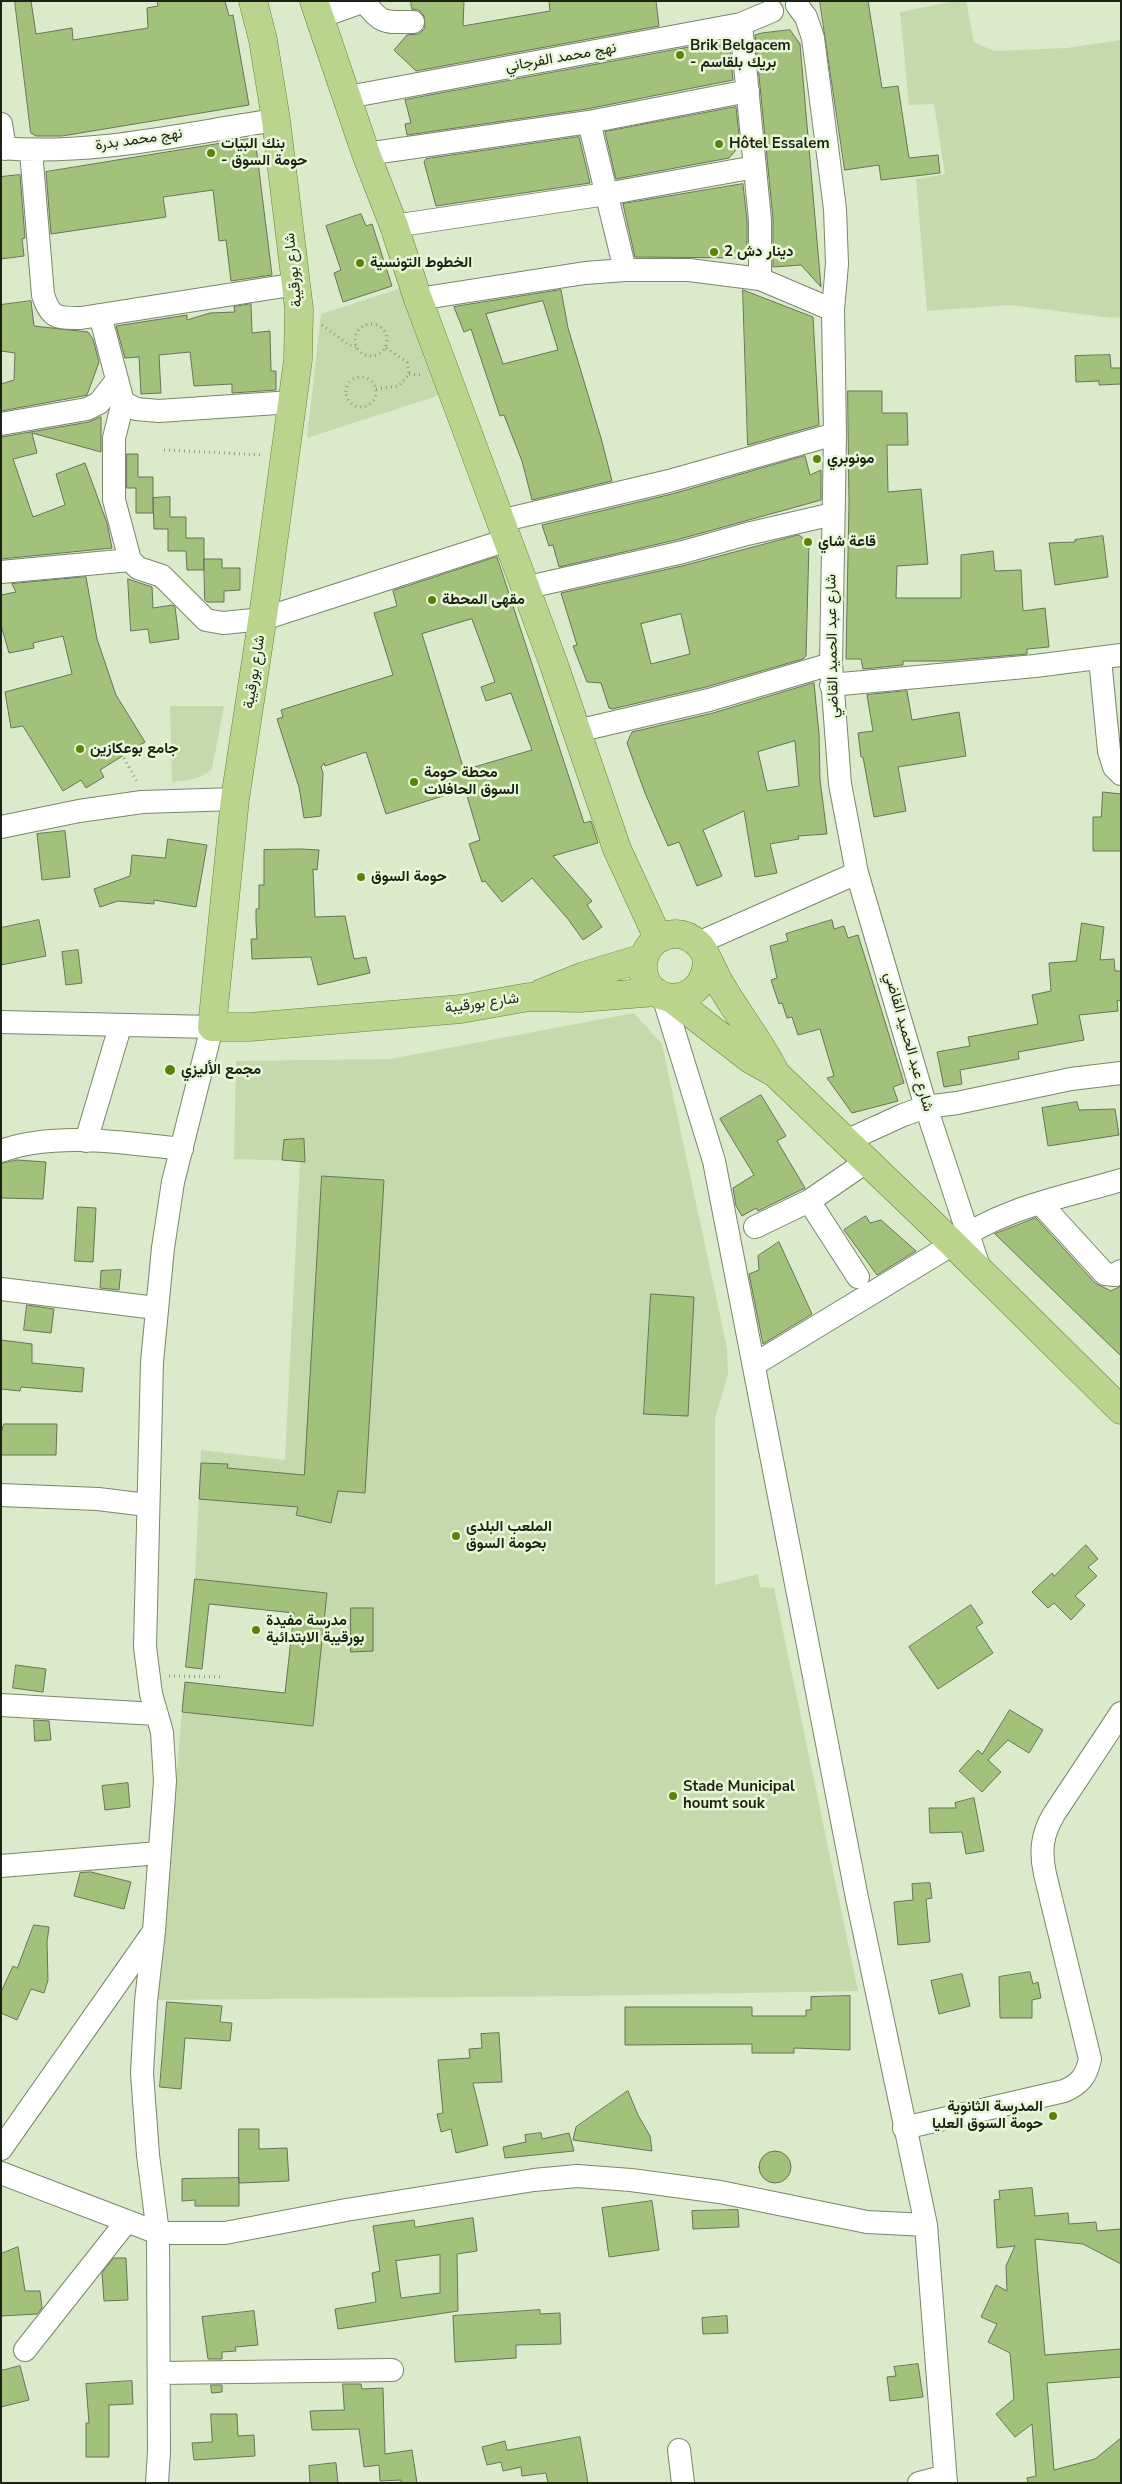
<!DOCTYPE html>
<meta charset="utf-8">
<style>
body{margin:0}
#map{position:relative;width:1122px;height:2484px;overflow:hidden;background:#daeaca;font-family:"Nunito Sans",sans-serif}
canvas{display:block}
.frame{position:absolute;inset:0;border:2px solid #1d2216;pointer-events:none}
</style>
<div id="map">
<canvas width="1122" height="2484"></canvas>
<div class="frame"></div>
</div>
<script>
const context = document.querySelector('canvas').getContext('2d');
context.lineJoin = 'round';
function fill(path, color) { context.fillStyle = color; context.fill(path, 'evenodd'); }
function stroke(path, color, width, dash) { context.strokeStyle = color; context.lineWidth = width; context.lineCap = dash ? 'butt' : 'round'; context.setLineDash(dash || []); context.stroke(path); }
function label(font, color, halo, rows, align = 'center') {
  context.font = font + ' "Nunito Sans",Vazirmatn,sans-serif'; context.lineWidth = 5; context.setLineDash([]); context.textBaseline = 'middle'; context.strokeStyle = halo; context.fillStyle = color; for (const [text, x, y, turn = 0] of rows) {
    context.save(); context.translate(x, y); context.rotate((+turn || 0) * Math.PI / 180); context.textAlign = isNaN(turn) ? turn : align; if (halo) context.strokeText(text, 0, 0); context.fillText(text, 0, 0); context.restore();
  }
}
const green = new Path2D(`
 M955,1H966L974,42L994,51L1067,48L1121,40V317L1112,318L1010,305L927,311L916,179L945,174L934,104L909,105L900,12Z
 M401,288L440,395L307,438L321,314Z
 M170,706H224L212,769C200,780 187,780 172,782Z
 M634,1013L662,1044L727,1348L728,1374L715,1418V1585L758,1574L760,1587L774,1588L858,1991L577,1996L157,2000L182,1712L313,1726L327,1594L195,1579L201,1450L285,1460L300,1161L234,1159L236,1061L390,1059Z`);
const building = new Path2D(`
 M15,1H31L36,34L72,28L73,40L148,28L147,8L158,6L157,1H225L229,16L233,15L249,105L62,136H36L31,133Z
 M411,1H464L463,26L550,11L549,1H656L659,26L416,71L394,50L407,35L419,34L425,28L424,16L419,10L412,9Z
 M820,1H868L882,88L898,86L909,158L938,155L940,173L881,180L879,165L845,170Z
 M790,30L800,44L821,287L801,265L773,267V219L755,35L762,33Z
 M729,40L733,80L587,109L407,135L405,124L411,123L405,100Z
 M736,107L740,145L729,158L616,179L605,132Z
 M579,137L590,183L436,206L424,162L426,159Z
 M255,138L272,275L231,281L226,240L219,241L213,190L163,197L166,217L51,234L46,172Z
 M20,175L25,238L22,239L24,256L1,259V177Z
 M743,184L747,221V258L635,257L623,204Z
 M361,214L366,226L372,224L392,286L343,302L334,273L341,270L326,226Z
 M561,290L568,328L601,438L612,481L532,500L522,461L504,415L500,416L471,329L464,332L454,307ZM543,301L558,350L503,364L486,314Z
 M743,290L813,317L819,425L748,445Z
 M31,301L34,326L88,332L93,339L99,362L87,395L83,396L1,411V384L14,380L15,353L1,351V305Z
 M251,304L252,333L270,331L271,371H276V390L232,393V384L194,386L190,352L159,355L161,393L141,394L139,357L125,358L116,326L187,315V320L210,313L235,312L234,307Z
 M1110,355L1111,368H1121V384L1099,385V381L1076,382L1075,356Z
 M848,391H882V413H907L908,445H887L888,492L921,489L928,564L897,566L896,598H961V555L993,551L995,571L1021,570L1023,611L1045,608L1049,647L1027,649V654L945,661H903V665L863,669L861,659H846L849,503Z
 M101,417V452L32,433L37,453L13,459L33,517L65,505L56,474L85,463L107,523L112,548L1,559V437L89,422Z
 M127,454H138V477H153V513H136V488H127Z
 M805,456L810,475L821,470V500L680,539L559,567L553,545L549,546L542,525L672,494Z
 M170,497V517H186V538H204V570H187L186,551H168V529H154L153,498Z
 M799,535L809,543L806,656L803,659L706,687L612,709L609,708L601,683L587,682L573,646L577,645L561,593L686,565ZM681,614L690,654L651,664L641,624Z
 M1103,536L1108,577L1055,585L1049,543L1075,542V540Z
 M497,557L584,823L591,821L598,843L553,856L592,901L587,905L602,927L583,940L568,919L532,878L502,902L485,881L482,882L469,844L480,840L465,789L386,814L366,752L325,766L324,763L321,767L323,773L321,816L304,818L299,787L277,719L283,717L281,710L393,675L374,613L397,606L393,591ZM472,619L495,682L481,687L486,701L511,693L532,750L464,770L422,634Z
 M204,559H222V568H240V590L224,591V602H207L205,600Z
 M86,577L97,639L116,695L145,742L100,770L104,777L86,788L81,780L63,791L23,726L11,728L5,692L72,674L63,636L33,643L34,648L9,653L1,625V595L16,592L12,584Z
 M128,579L152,587L153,608L173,605L175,607L179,639L150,643L148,629L131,631Z
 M814,683L819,734L820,780L827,834L798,836L799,839L770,844L777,873L755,877L744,811L703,830L722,876L697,886L679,842L668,846L645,793L627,743L632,732L713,713ZM795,741L799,786L767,791L758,752Z
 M907,691L912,720L959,712L966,756L898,767L906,811L874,817L863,757H861L858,733L873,731L867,695Z
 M1103,792L1121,794V851H1093V817H1101Z
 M65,831L70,877L42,880L37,834Z
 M168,839L207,845L196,907L154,900V904L118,901L100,907L94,889L130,876L132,855L165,858Z
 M301,849L319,850L317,870L313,869L315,917L345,916L354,959L366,957L370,973L318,985L311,957L252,959L251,939H257L256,922V909H259V885H264V850Z
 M39,920L46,956L1,965V928Z
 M832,920L834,929L844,926L848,938L858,935L904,1083L893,1087L898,1101L852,1113L827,1078L834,1076L820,1029L798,1035L792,1017L787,1018L782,1003L779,1004L771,980L777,978L770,946L788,941L786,934Z
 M1082,923L1104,927L1100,960L1114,959L1115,971H1121V1000L1117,1001L1118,1011L1079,1015L1084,1040L1018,1052L1019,1059L960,1070L962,1084L944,1087L937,1052L970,1046L968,1037L1038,1024L1032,995L1051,991L1049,963L1076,961Z
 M78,950L82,983L66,985L62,952Z
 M761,1095L786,1136L777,1141L805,1188L758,1211L756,1208L742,1216L736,1206L733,1188L754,1175L720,1119Z
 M1077,1102L1079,1110L1115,1109L1119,1135L1048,1146L1042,1108Z
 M304,1139L305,1162L282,1160L284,1140Z
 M17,1160L46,1162L43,1199L1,1198V1164Z
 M322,1176L384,1180L365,1493L338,1491L331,1523L296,1515L298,1507L199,1499L201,1463L228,1464L227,1468L304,1475Z
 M78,1207L96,1208L93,1262L75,1261Z
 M866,1216L870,1223L881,1220L916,1251L877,1275L844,1230Z
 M1036,1218L1095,1283L1111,1291L1121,1286V1356L995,1234Z
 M779,1242L812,1314L763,1344L749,1274L759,1270L758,1256Z
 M121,1270L119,1290L100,1288L101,1271Z
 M651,1294L694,1297L688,1416L644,1414Z
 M27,1305L54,1309L51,1333L24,1330Z
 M1,1340L32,1344V1363L84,1368L82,1392L21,1387L20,1391L1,1389Z
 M4,1424H57L56,1455H1V1434Z
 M1086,1545L1098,1559L1088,1567L1097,1576L1075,1596L1085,1605L1071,1620L1054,1603L1048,1608L1032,1592L1052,1573L1054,1576Z
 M195,1579L327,1593L313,1726L182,1712L185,1682L285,1693L294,1613L209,1604L202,1669L186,1667Z
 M971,1605L983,1623L976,1627L993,1653L938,1689L909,1647Z
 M351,1608H373V1651L351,1652Z
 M16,1665L46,1669L43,1692L13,1688Z
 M1010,1710L1043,1730L1029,1753L1008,1740L988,1760L1001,1772L982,1792L959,1771L978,1750L982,1754Z
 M34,1720L49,1721L51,1740L35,1741Z
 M128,1783L130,1807L105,1810L102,1786Z
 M974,1798L984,1851L966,1854L962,1832L930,1833L929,1808H956L955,1803Z
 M91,1872L131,1882L124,1909L74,1896L80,1873Z
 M930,1883L932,1898L926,1899L930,1942L898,1945L894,1902L913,1900L912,1884Z
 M34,1925L49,1927L47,1942L48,1980L44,1993L31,1989L17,2020L1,2013V1992L13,1966L17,1968Z
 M1030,1972L1033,1984L1038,1982L1041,1998L1032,2000V2018H1000L999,1977Z
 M962,1974L970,2006L939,2014L931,1981Z
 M850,1996V2050L794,2048V2053H752V2044L625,2045V2007H752V2016H806V2010H811V1997Z
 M167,2002L222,2006L220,2022L232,2023L230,2041L185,2038L181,2089L160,2087Z
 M499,2033L502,2082L473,2083L488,2145L456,2153L451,2129L441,2132L437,2114L443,2113L438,2060L470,2058L469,2049L482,2048L481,2034Z
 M628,2091L638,2115L650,2136L652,2151L573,2140L576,2127Z
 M239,2129H259V2149L287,2148L289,2181L239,2183Z
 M541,2133L542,2139L569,2133L574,2151L505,2158L503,2147L526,2142L525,2135Z
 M759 2167a16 16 0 1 1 32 0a16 16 0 1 1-32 0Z
 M239,2178V2206H195V2200L182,2201V2179Z
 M1032,2188L1035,2216L1068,2213L1069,2224L1096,2222L1097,2231L1121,2229V2264L1083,2244L1035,2239L1045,2355L1121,2349V2377L1047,2383L1054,2470L1095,2459L1121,2438V2483H1028L1027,2478L1036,2476L1032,2424L1015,2437L996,2414L1014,2399L1010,2353L988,2342L997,2324L981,2317L996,2285L1007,2291L1006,2266L1015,2246L997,2248L994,2200L1000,2199L999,2191Z
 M652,2201L659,2250L609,2257L602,2208Z
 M738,2210L739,2227L693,2229L692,2211Z
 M473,2218L477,2251L457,2254L458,2311L338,2329L335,2309L376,2302L372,2273L380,2271L373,2226L414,2220L415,2227ZM440,2255V2293L401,2298L396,2261Z
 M18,2247L25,2291H40L42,2308L37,2314L1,2316V2254Z
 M114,2258H126L128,2300L104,2301L102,2273Z
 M540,2310V2314L560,2313L561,2344L516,2345V2358L455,2362L453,2316Z
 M254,2311L258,2345L235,2347L236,2351L222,2352V2359H208L202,2317Z
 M727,2316L728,2333L703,2334L702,2318Z
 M918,2364L923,2397L890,2401L887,2377L896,2376L894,2367Z
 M20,2366L29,2400L1,2407V2371Z
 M132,2381L133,2404L109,2405V2457H86V2423H89L86,2384Z
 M343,2384H361L362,2389L383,2388L385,2454L412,2450L417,2483H401V2480L380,2481L379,2465L364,2467L359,2429L312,2430L310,2411L344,2410Z
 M211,2385H222V2392L212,2393Z
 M211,2414H237L238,2436L254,2435L255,2456L194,2460L192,2443L212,2442Z
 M580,2437L588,2483H548L546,2473L522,2476L521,2467L503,2471L501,2462L487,2465L482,2447L505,2441L507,2450Z
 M336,2463L338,2483H310L309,2466Z`);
const path = new Path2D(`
 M355 340a16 16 0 1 1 32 0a16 16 0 1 1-32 0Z
 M322,325L349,345L356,347
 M409,374L421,375
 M346 392a15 15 0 1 1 30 0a15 15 0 1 1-30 0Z
 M376,389L399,386L409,374L407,362L386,348
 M164,450L262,455
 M124,758L137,782
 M169,1676L221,1677`);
const minor = new Path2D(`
 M365,2C381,25 386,22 413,22
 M797,5L806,17L813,38L835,209L837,264L833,310L835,434L831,664L840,784L857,873L926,1107L980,1270
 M320,17L365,1
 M741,24L760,220V279
 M348,97L741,24L772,11
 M589,122L625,270
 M1,124L5,149
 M1,148C93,156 186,133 276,120
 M31,151L43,295C51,319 57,318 81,318L297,284
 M366,154L589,122L748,91
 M394,226L606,194L755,167
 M418,299L585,273L625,270H689L760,279L833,310
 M100,315L123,402L114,438V500L130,560L138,568L162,576L206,620L223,623L263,619L507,540
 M123,402L136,409L159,411L292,402
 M1,424L87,409L99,403L116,381
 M500,521L669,481L835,434
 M1,572L130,560
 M524,588L683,552L747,534L833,514
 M1100,659L1109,751L1114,767L1121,774
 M831,685L1035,666L1121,655
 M577,731L709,700L831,664
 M1,827L79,811L142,802L235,799
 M698,943L857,873
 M663,996L714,1161L857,1898L926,2225L946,2483
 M1,1022L212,1027L173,1182L163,1248L152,1362L145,1647L151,1694L162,1732L165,1781L154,1931L146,2001L142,2073L148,2155L158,2233L159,2452L157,2483
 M86,1141L120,1027
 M846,1141L903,1115L926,1107L957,1103L1071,1079L1121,1073
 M1,1151C55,1131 127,1143 182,1149
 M809,1201L858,1277
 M1041,1204L1105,1274L1115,1275L1121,1271
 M755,1227L809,1201L866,1162
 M1,1289L156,1308
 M755,1364L953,1244C1000,1208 1065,1197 1121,1180
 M1,1495L98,1499L147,1505
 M1,1705L156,1714
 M1,1866L159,1853
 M904,2128L1064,2091C1080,2084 1086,2077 1090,2059L1045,1874C1040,1851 1042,1834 1054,1814L1121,1713
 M1,2149L152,1934
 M1,2173L158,2233H225L346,2210L534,2180L577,2176L631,2180L720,2192L867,2222L926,2225
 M25,2350L127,2221
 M159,2373L392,2370
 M679,2450L683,2483
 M919,2483L945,2476`);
const major = new Path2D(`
 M253,1L263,40L276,120L299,309L298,360L265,602L235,799L212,1027H250L461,1009L529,997L580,998L656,992
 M314,1L366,154L394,226L418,299L553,662L617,849L658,938
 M707,962C704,1010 641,1008 643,964C644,952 651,941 662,937C675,932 686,933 697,943C705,949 713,972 719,982C736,1012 758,1039 774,1070
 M542,993L584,976L643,958
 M671,998L750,1059L775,1073L953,1244L1121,1410`);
const markers = [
 [680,55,5,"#5b830a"],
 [719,144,5,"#5b830a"],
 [211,153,5,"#5b830a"],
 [714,252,5,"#5b830a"],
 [360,263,5,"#5b830a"],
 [817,459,5,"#5b830a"],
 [808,542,5,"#5b830a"],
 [432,600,5,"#5b830a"],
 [80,749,5,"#5b830a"],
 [414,782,5,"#5b830a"],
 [361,877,5,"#5b830a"],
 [170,1070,6,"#5b830a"],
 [456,1536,5,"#5b830a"],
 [256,1630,5,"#5b830a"],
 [673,1796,5,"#5b830a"],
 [1053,2116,5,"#5b830a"]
];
const poiNames = [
 ["Brik Belgacem",690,46],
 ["- بريك بلقاسم",690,63],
 ["بنك البيات",221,144],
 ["- حومة السوق",221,161],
 ["Hôtel Essalem",729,144],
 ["2 دينار دش",724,252],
 ["الخطوط التونسية",370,263],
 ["مونوبري",827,459],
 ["قاعة شاي",818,542],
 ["مقهى المحطة",442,600],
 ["جامع بوعكازين",90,749],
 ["محطة حومة",424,773],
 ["السوق الحافلات",424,790],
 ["حومة السوق",371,877],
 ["مجمع الأليزي",181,1070],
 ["الملعب البلدي",466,1527],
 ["بحومة السوق",466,1544],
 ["مدرسة مفيدة",266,1621],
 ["بورقيبة الابتدائية",266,1638],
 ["Stade Municipal",683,1787],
 ["houmt souk",683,1804],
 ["المدرسة الثانوية",1043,2107,"right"],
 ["حومة السوق العليا",1043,2124,"right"]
];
const streetNames = [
 ["نهج محمد الفرجاني",561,58,-10],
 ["نهج محمد بدرة",139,140,-8],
 ["شارع بورقيبة",294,270,-96],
 ["شارع عبد الحميد القاضي",833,646,-91],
 ["شارع بورقيبة",255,672,-81],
 ["شارع بورقيبة",482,1004,-8],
 ["شارع عبد الحميد القاضي",908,1042,74]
];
fill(green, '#c4daac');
fill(building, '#a2c27b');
stroke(building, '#677458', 1);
stroke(minor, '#79876a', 24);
stroke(major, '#638432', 29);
stroke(path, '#8f9a82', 3, [1, 4]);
stroke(minor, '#fff', 22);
stroke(major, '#b8d48d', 28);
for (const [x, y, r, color] of markers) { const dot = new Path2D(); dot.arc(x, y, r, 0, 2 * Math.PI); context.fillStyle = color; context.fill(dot); stroke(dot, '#e8f7d7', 2); }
label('bold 15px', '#1d2216', '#e8f7d7', poiNames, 'left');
label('15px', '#1d2216', '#e8f7d7', streetNames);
</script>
